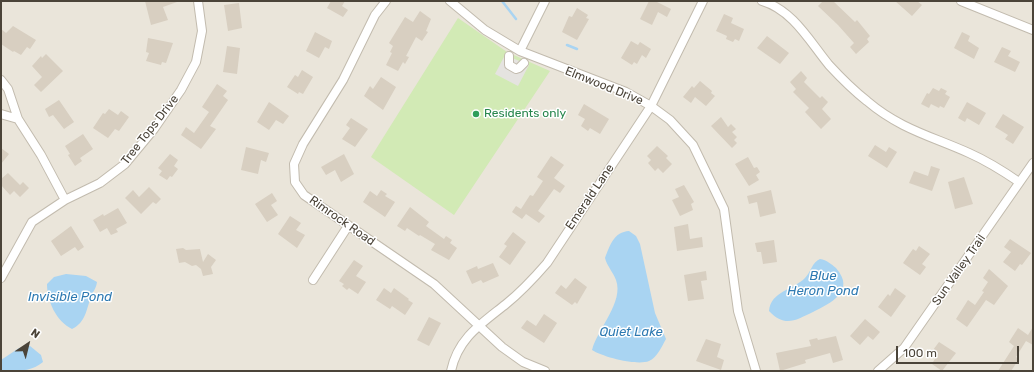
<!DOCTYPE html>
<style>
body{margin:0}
#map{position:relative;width:1034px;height:372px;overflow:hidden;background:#f6f3ec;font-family:Rubik,sans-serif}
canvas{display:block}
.frame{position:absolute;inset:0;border:2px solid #4b4439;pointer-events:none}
.north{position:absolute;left:8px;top:324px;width:40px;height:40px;-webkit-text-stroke:3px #fff;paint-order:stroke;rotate:35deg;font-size:11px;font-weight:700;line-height:16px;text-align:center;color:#4b4439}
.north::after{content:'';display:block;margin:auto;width:14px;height:18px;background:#4b4439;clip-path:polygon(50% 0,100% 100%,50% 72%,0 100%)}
.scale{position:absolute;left:896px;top:346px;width:123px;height:18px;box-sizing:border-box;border:2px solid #4b4439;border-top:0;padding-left:5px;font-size:12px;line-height:14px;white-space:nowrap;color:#4b4439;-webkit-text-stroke:3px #fff;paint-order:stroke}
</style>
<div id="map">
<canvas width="1034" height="372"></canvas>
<div class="frame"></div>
<div class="north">N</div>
<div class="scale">100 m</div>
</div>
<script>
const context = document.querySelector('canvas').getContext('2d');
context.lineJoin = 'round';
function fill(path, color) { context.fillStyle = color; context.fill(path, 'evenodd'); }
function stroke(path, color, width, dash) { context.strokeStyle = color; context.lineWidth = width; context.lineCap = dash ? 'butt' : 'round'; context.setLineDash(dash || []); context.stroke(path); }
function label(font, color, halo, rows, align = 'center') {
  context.font = font + ' Rubik,sans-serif'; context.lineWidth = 3; context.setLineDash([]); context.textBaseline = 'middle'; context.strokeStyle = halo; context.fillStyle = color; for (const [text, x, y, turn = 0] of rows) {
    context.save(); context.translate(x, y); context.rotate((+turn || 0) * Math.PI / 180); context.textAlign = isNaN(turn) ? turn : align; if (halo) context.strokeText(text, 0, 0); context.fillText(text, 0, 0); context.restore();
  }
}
const residential = new Path2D(`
 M1,1H1033V371H1Z`);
const green = new Path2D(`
 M458,18L507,52L550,71L454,215L371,157Z`);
const parking = new Path2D(`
 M505,55L529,65L518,86L495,74Z`);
const water = new Path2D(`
 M629,231L636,236L640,244L655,313L666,339C662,346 657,358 649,361C637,366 603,357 592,350C598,328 624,302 616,280C613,272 607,266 605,258C610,245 614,232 629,231Z
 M820,259C827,260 831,264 836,268C856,291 831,303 813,312C796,320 785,328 769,311C771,291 793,290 805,278C811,272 812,262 820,259Z
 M66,274L86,276L97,282C96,289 93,291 91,297C86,310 86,322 72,329C56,321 47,301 47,284L54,277Z
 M30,346L41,355L43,362C31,372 17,371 1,371V360L19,348Z`);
const stream = new Path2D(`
 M502,1L516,19
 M567,45L577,49`);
const building = new Path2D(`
 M145,1H177V2L163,7L168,20L151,25Z
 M331,1H345L342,6L348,10L343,17L327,8Z
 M649,1H655L671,9L667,17L658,12L652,25L640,19Z
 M823,1H833L855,22L857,20L870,36L867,39L869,42L856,54L850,47L854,43L838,25L818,6Z
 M895,1H917L922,5L912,16Z
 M239,3L242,28L228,31L224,5Z
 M577,8L588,15L586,18L589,19L577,40L562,32L569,16L572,17Z
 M420,11L431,19L426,31L428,32L422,41L416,37L406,56L409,57L405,64L403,62L398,71L386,65L392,53L390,52L393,46L389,43L405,17L413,22Z
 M724,14L733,18L731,23L744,29L739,41L735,39L733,42L726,39L727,36L716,31Z
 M13,26L36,40L30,49L27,47L21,55L14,51L13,52L1,44V29L6,33Z
 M315,32L332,41L329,49L325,47L319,58L306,51Z
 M962,32L970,36L968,41L979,48L974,59L954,48Z
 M767,36L789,53L780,64L757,48Z
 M148,38L173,43L166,63L162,62L161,65L146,61L149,53L146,52Z
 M631,41L638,45L640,42L651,49L646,58L642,55L637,64L634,62L632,65L621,58Z
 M227,46L240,48L237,74L223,72Z
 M1002,47L1011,51L1008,56L1020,62L1015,72L994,62Z
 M46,54L63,71L41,92L34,85L42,77L32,66L41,56L42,58Z
 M302,70L313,77L303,94L299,92L298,94L287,87L295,75L298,77Z
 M801,71L807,78L804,82L820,98L822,96L828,102L822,109L831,119L821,129L805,112L809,108L793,92L796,89L790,82Z
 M381,77L396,87L383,110L364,96L370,86L373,89Z
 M700,81L712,91L711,93L715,96L706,106L695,97L691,103L683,97L692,86L694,88Z
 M217,84L227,91L223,96L228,100L210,126L216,129L201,149L181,135L186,127L194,133L209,112L202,107Z
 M933,88L939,91L941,88L947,91L945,94L950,97L944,108L940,106L939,108L931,104L929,108L921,104L927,93L929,94Z
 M59,100L74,122L64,129L53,115L49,117L45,109Z
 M269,102L289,116L283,124L276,120L269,130L257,122Z
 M967,102L986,113L979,125L967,118L965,122L958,118Z
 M584,104L609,119L600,134L590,128L588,131L581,126L585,119L578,115Z
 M109,109L118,115L121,111L129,117L119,131L115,129L108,138L93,128L103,113L105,114Z
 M1003,114L1024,127L1013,144L1005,139L1008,135L995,127Z
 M721,117L728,127L731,124L736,129L732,132L737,137L734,140L737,143L732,148L711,126Z
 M351,118L368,129L355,147L342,139L350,128L346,125Z
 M83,134L93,149L80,158L82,161L75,166L68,155L70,154L65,146Z
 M875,145L886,152L889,147L897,152L887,168L868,156Z
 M657,146L668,156L666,158L672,164L663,173L658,168L655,171L648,163L651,160L647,156Z
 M246,147L269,153L266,162L261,160L258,174L241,170Z
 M1,148L9,154L1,164Z
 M170,154L178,160L174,166L178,169L172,177L170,176L167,180L159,175L162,171L158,168Z
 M344,154L354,174L341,182L335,170L326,175L321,167Z
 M551,156L564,165L554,178L565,186L560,193L554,189L538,211L545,216L539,223L526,214L522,219L512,212L516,206L521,209L530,195L533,196L543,181L537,177Z
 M748,157L754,168L757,167L760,172L756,175L759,180L749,186L735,164Z
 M931,166L940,169L932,191L909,183L914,171L928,176Z
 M8,173L20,185L23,182L29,188L20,197L14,191L10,195L1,185V179Z
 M964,177L973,204L955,209L948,182Z
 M684,185L694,202L691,204L693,210L680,216L672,200L679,197L675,189Z
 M149,187L161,199L156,204L153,202L141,214L125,198L133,190L139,197Z
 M381,190L387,194L385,196L395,202L385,217L363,202L370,191L377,196Z
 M771,190L776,213L760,217L757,202L749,204L747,196Z
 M272,193L277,201L271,205L278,215L267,222L255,204Z
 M410,207L429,222L426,226L444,239L446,236L452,240L450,243L457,248L449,260L431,250L435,244L420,235L419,236L407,228L405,231L397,226Z
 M118,208L127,223L116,229L118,232L111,235L107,228L100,232L93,220L103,214L104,216Z
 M290,216L301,223L296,230L305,235L297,248L278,234Z
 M688,224L690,239L702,237L703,247L677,251L674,227Z
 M71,226L84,247L78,251L75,247L61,256L51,241Z
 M513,232L526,242L510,265L499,257L507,246L504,244Z
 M1010,239L1031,253L1022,265L1020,264L1015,271L1003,262L1011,252L1004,247Z
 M774,240L777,262L763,264L761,252H757L755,243Z
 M919,246L930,254L922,264L926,267L920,275L903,263L913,249L916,251Z
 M183,248L186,250L200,249L203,262L208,254L216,260L211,267L213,274L203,276L201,269L196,265L192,266L185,262L179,263L176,249Z
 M354,260L363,266L356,276L366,282L358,294L349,288L347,290L342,286L344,284L339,281Z
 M493,263L499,276L483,283L481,280L472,284L466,271L477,266L478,269Z
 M989,269L1008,286L994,305L986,300L967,327L956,319L968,300L975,305L984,292L982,291L988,282L983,278Z
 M706,271L707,280L701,281L704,299L688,301L684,275Z
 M575,278L587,287L577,304L575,302L572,305L555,293L561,285L566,289Z
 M384,288L391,293L394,288L409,299L408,300L413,303L405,315L392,306L390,309L376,300Z
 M895,288L906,296L891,317L878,307L888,294L890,296Z
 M544,314L557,323L544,343L521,328L527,320L536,326Z
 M429,317L441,323L429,346L417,340Z
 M865,319L880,332L873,340L868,336L860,345L850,336Z
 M1033,327V345L1026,341L1016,357L1019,359L1011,371H998L1014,346L1009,342L1018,328L1028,335Z
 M836,336L843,360L833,363L830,353L805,360L806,363L780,371L776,353L811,346L809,340L817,338L818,340Z
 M706,339L721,344L717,357L724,360L721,370L696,361Z
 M939,342L956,353L942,371L932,364L938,353L933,350Z`);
const minor = new Path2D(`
 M386,1L375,15L343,80L303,144L294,164L295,182L304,195L434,284L502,347L523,362L545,371
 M450,1L485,30L520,51L626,92L651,106L670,120L693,145L724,209L738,311L756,371
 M762,1C793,10 810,42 829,65C841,78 853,90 867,101C900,129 931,136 969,153C987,161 1003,171 1019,182
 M961,1L1033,30
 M520,51L545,1
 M509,56V65L516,69L519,68L524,63
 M1,80L8,89L18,119L41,155L65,200
 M1,114L18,119
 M1,278L32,222L65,200L100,183L125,164L154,129L181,90L196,62L202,31L198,1
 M313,280L348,226
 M451,371C458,338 481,324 506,304C521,292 534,278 547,263L651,106L703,1
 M878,371L904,348L1033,163`);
const markers = [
 [476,114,4,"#2e9e5b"]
];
const streetNames = [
 ["Elmwood Drive",604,86,22],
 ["Tree Tops Drive",150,130,-52],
 ["Emerald Lane",590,197,-56],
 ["Rimrock Road",342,221,35],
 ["Sun Valley Trail",959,270,-55]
];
const leisureNames = [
 ["Residents only",484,114]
];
const waterNames = [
 ["Blue",823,276],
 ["Heron Pond",823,291],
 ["Invisible Pond",70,297],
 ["Quiet Lake",631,332]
];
fill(residential, '#eae5da');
fill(green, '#d2eab5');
fill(parking, '#e5e3e0');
fill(water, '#a9d4f2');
stroke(stream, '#a9d4f2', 2.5);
fill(building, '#d8cfc1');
stroke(minor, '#c2bbae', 10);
stroke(minor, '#fff', 8);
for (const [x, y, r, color] of markers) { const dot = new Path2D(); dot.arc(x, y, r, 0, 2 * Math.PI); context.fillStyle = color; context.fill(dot); stroke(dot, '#fff', 1.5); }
label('12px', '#4b4439', '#fff', streetNames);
label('12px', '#27864d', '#fff', leisureNames, 'left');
label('italic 13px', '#2e7ab2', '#fff', waterNames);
</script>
